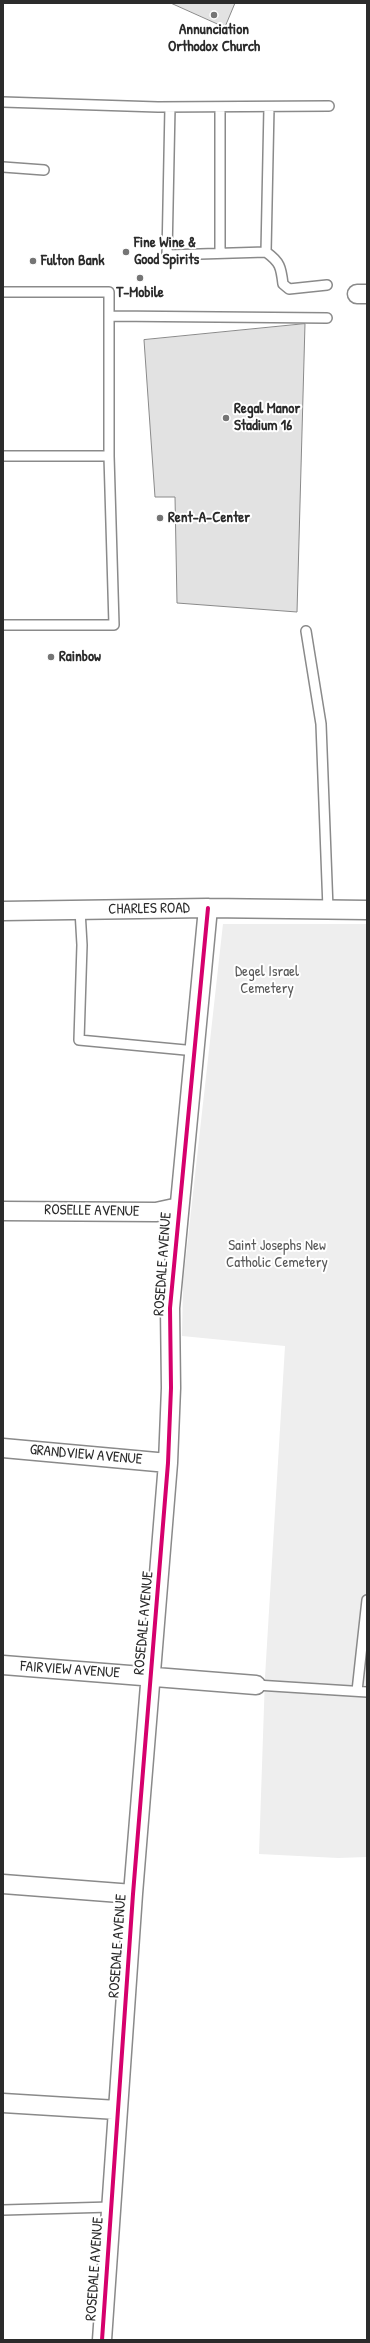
<!DOCTYPE html>
<style>
body{margin:0}
#map{position:relative;width:370px;height:2343px;overflow:hidden;background:#fff;font-family:"Patrick Hand",sans-serif}
canvas{display:block}
.frame{position:absolute;inset:0;border:4px solid #2b2b2b;pointer-events:none}
</style>
<div id="map">
<canvas width="370" height="2343"></canvas>
<div class="frame"></div>
</div>
<script>
const context = document.querySelector('canvas').getContext('2d');
context.lineJoin = 'round';
function fill(path, color) { context.fillStyle = color; context.fill(path, 'evenodd'); }
function stroke(path, color, width, dash) { context.strokeStyle = color; context.lineWidth = width; context.lineCap = dash ? 'butt' : 'round'; context.setLineDash(dash || []); context.stroke(path); }
function label(font, color, halo, rows, align = 'center') {
  context.font = font + ' "Patrick Hand",sans-serif'; context.lineWidth = 4; context.setLineDash([]); context.textBaseline = 'middle'; context.strokeStyle = halo; context.fillStyle = color; for (const [text, x, y, turn = 0] of rows) {
    context.save(); context.translate(x, y); context.rotate((+turn || 0) * Math.PI / 180); context.textAlign = isNaN(turn) ? turn : align; if (halo) context.strokeText(text, 0, 0); context.fillText(text, 0, 0); context.restore();
  }
}
const green = new Path2D(`
 M223,924H367V1857L338,1858L259,1854L265,1677L285,1346L182,1336L183,1283Z`);
const building = new Path2D(`
 M171,3H235L225,27Z
 M305,324L297,612L177,603L175,497H155L144,340Z`);
const service = new Path2D(`
 M3,102L158,107L329,106
 M170,107L167,255L266,252C280,262 281,267 283,284L289,289L327,285
 M220,107V253
 M3,167L44,170
 M266,252L269,107
 M3,292H109V456L114,625H3
 M109,316L327,318
 M3,456H109
 M306,631L321,724L328,909
 M80,910L82,945L79,1040L196,1051
 M256,1685L367,1692
 M357,1691L367,1600
 M3,2210L111,2207`);
const minor = new Path2D(`
 M357,294H367
 M3,911L208,908L367,910
 M3,1211L156,1212L179,1207
 M3,1448L168,1463
 M3,1665L256,1685
 M3,1884L133,1894
 M3,2103L117,2110
 M102,2340L133,1894L168,1463L171,1388L170,1308L208,908`);
const cycleway = new Path2D(`
 M102,2340L133,1894L168,1463L171,1388L170,1308L208,908`);
const markers = [
 [214,15,4,"#757575"],
 [126,252,4,"#757575"],
 [33,261,4,"#757575"],
 [140,278,4,"#757575"],
 [226,418,4,"#757575"],
 [160,518,4,"#757575"],
 [51,657,4,"#757575"]
];
const poiNames = [
 ["Annunciation",214,30,"center"],
 ["Orthodox Church",214,47,"center"],
 ["Fine Wine &",134,243],
 ["Good Spirits",134,260],
 ["Fulton Bank",41,261],
 ["T-Mobile",140,293,"center"],
 ["Regal Manor",234,409],
 ["Stadium 16",234,426],
 ["Rent-A-Center",168,518],
 ["Rainbow",59,657]
];
const streetNames = [
 ["CHARLES ROAD",149,909,-1],
 ["ROSELLE AVENUE",92,1211,1],
 ["ROSEDALE AVENUE",163,1264,-86],
 ["GRANDVIEW AVENUE",86,1455,5],
 ["ROSEDALE AVENUE",144,1623,-85],
 ["FAIRVIEW AVENUE",70,1670,4],
 ["ROSEDALE AVENUE",118,1946,-86],
 ["ROSEDALE AVENUE",95,2269,-86]
];
const parkNames = [
 ["Degel Israel",267,972],
 ["Cemetery",267,989],
 ["Saint Josephs New",277,1246],
 ["Catholic Cemetery",277,1263]
];
fill(green, '#eee');
fill(building, '#e2e2e2');
stroke(building, '#8a8a8a', 1);
stroke(service, '#8a8a8a', 12);
stroke(minor, '#8a8a8a', 21);
stroke(service, '#fff', 9);
stroke(minor, '#fff', 18);
stroke(cycleway, '#d6006c', 4);
for (const [x, y, r, color] of markers) { const dot = new Path2D(); dot.arc(x, y, r, 0, 2 * Math.PI); context.fillStyle = color; context.fill(dot); stroke(dot, '#fff', 1.5); }
label('bold 15px', '#2b2b2b', '#fff', poiNames, 'left');
label('15px', '#2b2b2b', '#fff', streetNames);
label('15px', '#585858', '#fff', parkNames);
</script>
